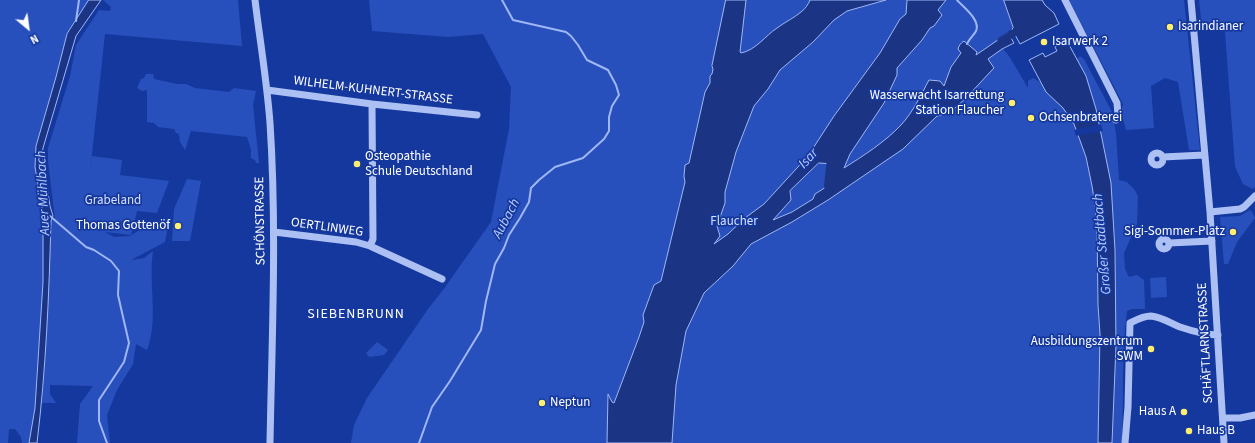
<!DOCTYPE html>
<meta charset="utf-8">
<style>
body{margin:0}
#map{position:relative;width:1255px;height:443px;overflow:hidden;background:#15389e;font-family:"Source Sans 3",sans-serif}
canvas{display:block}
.north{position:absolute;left:8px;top:8px;width:40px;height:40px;-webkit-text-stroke:3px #15389e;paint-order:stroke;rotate:151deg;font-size:11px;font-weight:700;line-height:16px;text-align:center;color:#fff}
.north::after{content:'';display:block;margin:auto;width:14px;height:18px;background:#fff;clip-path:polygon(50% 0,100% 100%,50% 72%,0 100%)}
</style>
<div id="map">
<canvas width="1255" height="443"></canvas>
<div class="north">N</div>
</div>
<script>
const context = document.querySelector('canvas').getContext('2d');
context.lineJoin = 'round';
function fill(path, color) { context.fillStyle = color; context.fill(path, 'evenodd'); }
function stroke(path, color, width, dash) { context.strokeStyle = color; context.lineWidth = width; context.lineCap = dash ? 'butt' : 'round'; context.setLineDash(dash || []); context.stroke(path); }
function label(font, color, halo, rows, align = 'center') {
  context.font = font + ' "Source Sans 3",sans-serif'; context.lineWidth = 3.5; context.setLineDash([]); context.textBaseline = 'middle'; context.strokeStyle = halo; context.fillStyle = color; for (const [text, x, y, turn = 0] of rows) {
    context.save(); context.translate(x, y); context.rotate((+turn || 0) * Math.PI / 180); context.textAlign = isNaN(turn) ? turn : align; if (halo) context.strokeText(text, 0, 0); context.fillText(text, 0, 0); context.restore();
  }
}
const green = new Path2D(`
 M0,0H89L67,34L56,77L36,146L35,167L42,206L43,228V282L35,408L29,443H22L21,437L15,429H9L8,443H0Z
 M103,0H238L242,46L105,34L90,172L92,156L122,160L120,175L169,181L157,213L137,211L131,235L105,232L114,237L130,236L146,226L165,219L168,226L165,242L131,260L144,258L153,251C148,284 159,319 147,350L136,344L133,364L117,390L107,415L110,443H77L80,404L93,386L50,385V394L56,403H42L46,346L51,221L55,219L48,161V148L70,76L76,45L99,10L110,11L111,7Z
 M369,0H1004L1013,28L997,39L1004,50L1009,56L1028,88V81L1033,78L1040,82L1045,90L1083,70L1077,59L1080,56L1084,59L1112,112L1116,133L1119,180L1127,182L1134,189L1138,196L1137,224L1124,253L1125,269L1129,277L1137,275L1144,280L1145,309H1132L1127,311C1121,354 1124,399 1122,443H351L354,425L367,398L428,309L443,290L491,222L509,129L511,87L483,34L448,37L372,31Z
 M1069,0H1184L1200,150H1189L1178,82L1165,78L1151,86L1154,128L1126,130L1121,112L1123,104Z
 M1199,0H1255V187L1253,189L1243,184L1235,167L1225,32L1213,27L1202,28Z
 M146,74H153L154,79L177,84H186L195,88L229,92L234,88L256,91L253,105L259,163H256L255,160L251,158V150L247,137L191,131L185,150L180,142L179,134L176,133L174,129L158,127L154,123L147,122V90L142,91L137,88L141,79L144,78Z
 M187,179L201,181L190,241H172L174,209Z
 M1250,210L1252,212L1255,218L1237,242L1228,264H1224L1220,217L1240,216Z
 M1166,277L1167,297L1151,298L1150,278Z
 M377,342L388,350L384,355L369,357L366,353Z`);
const water = new Path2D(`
 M89,0H101L76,36L43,148L42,155L50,206L53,216L51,221C49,295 46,369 37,443H29L35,408L43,282V228L42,206L35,167L36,146L56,77L67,34Z
 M726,0H746L740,52L741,53C756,50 765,36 777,28C785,22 794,18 801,12C805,9 808,5 810,0H886L847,11L834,20L813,42L780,70L768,89L754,106L736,152L725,192V203L717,226L720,236L714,244L728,234L745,218L764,204L808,156L834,116L880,53L900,19L906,14L907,0H946L938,10L942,15L934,26L930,28L922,40L897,68V75L884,103L850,154L844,168C863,156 885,142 901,125C913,112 921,95 929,80L940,81L944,86L951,67L961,53L958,49C959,45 961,43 964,41L977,52L976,55L1008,33L1014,43L1002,49L988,59L994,68L992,70L966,98L949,113L937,116L903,149L828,200L792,222L751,244L733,266L704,293L686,331L676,385L672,443H607L608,394L612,402L614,403L639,337L644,322L643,315L654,285L661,281L685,182L684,176L685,165L689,163L705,92L710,83V76L712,74L713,69L712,66ZM819,163L834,164L829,182L826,187L815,194L813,199L792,212L773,220L791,200L790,191Z
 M1004,0H1042L1045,5L1054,13L1059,24L1020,44L1012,29L1013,28Z
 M1067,41L1086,76L1096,109L1111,183L1115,250L1116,345L1112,443H1098L1100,334L1098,305L1097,228L1095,205L1092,186L1086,157L1074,124L1063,108L1046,92L1029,60L1043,53L1045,57L1057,51L1055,47Z`);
const pier = new Path2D(`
 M1101,124L1103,131L1076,136L1074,130Z`);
const stream = new Path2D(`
 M957,0C963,7 981,20 976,31C974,35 969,39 967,44
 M76,21L79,0
 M50,216L86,247L94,250L111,261L119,271L118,295L129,343L124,362L99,400V421L107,443
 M419,443L432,407L450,381L481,330L486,301L495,264L504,248L509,235L520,218L529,202L531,188L539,180L555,167L583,158L604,139L609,131V117L612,106L619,95L616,85L608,70L587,60L578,45L571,36L566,32L513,20L502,0`);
const canal = new Path2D(`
 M1001,41L1014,33L1020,27`);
const river = new Path2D(`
 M830,186L834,149`);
const minor = new Path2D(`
 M255,0C260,41 267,82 270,123C277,229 272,336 270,443
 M1065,0L1117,103L1118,115L1116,120
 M1191,0L1210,212L1224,443
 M267,90L372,104L477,115
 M1151 159a6 6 0 1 1 12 0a6 6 0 1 1-12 0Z
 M1163,157L1204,155
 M1210,212L1240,209L1244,207L1255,196
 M274,232L356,242L370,246L442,279
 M1159 244a5 5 0 1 1 10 0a5 5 0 1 1-10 0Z
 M1169,243L1212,241
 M370,246L373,239L372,104
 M1223,418H1240L1255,415
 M1125,443L1128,407L1130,323C1136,320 1143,316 1151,316C1162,317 1170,323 1180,327C1192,331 1205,335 1218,335`);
const markers = [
 [1170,27,4,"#ffef6f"],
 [1044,42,4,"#ffef6f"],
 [1012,103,4,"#ffef6f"],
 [1031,118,4,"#ffef6f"],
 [357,164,4,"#ffef6f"],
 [178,226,4,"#ffef6f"],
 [1233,232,4,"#ffef6f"],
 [1151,349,4,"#ffef6f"],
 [542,403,4,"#ffef6f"],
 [1184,412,4,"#ffef6f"],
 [1189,431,4,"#ffef6f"]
];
const poiNames = [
 ["Isarindianer",1178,27],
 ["Isarwerk 2",1052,42],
 ["Wasserwacht Isarrettung",1004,96,"right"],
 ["Station Flaucher",1004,111,"right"],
 ["Ochsenbraterei",1039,118],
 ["Osteopathie",365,157],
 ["Schule Deutschland",365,172],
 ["Thomas Gottenöf",170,226,"right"],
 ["Sigi-Sommer-Platz",1225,232,"right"],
 ["Ausbildungszentrum",1143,342,"right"],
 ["SWM",1143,357,"right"],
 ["Neptun",550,403],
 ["Haus A",1176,412,"right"],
 ["Haus B",1197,431]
];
const streetNames = [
 ["WILHELM-KUHNERT-STRASSE",373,91,7],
 ["SCHÖNSTRASSE",261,221,-91],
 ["OERTLINWEG",327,228,8],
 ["SCHÄFTLARNSTRASSE",1206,343,-93]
];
const parkNames = [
 ["Grabeland",113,201],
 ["Flaucher",734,222]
];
const waterNames = [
 ["Isar",809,159,-48],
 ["Auer Mühlbach",44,193,-93],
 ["Aubach",507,219,-62],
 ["Großer Stadtbach",1103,244,-95]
];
const neighbourhoodNames = [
 ["SIEBENBRUNN",356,315]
];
fill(green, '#2850bc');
fill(water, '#1b3584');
stroke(water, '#9fb7f6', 1);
fill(pier, '#15389e');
stroke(stream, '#9fb7f6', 2);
stroke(canal, '#1b3584', 7);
stroke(river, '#1b3584', 12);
stroke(minor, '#acc0f3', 7);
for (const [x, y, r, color] of markers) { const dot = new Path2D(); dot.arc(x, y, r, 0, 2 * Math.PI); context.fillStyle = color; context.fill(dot); stroke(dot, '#15389e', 1.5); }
label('13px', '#fff', '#15389e', poiNames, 'left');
label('13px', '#fff', '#15389e', streetNames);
label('13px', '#d5e0fd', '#15389e', parkNames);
label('italic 14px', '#b9cbfa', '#15389e', waterNames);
context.letterSpacing = '1px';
label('14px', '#fff', '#15389e', neighbourhoodNames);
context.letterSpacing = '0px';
</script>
